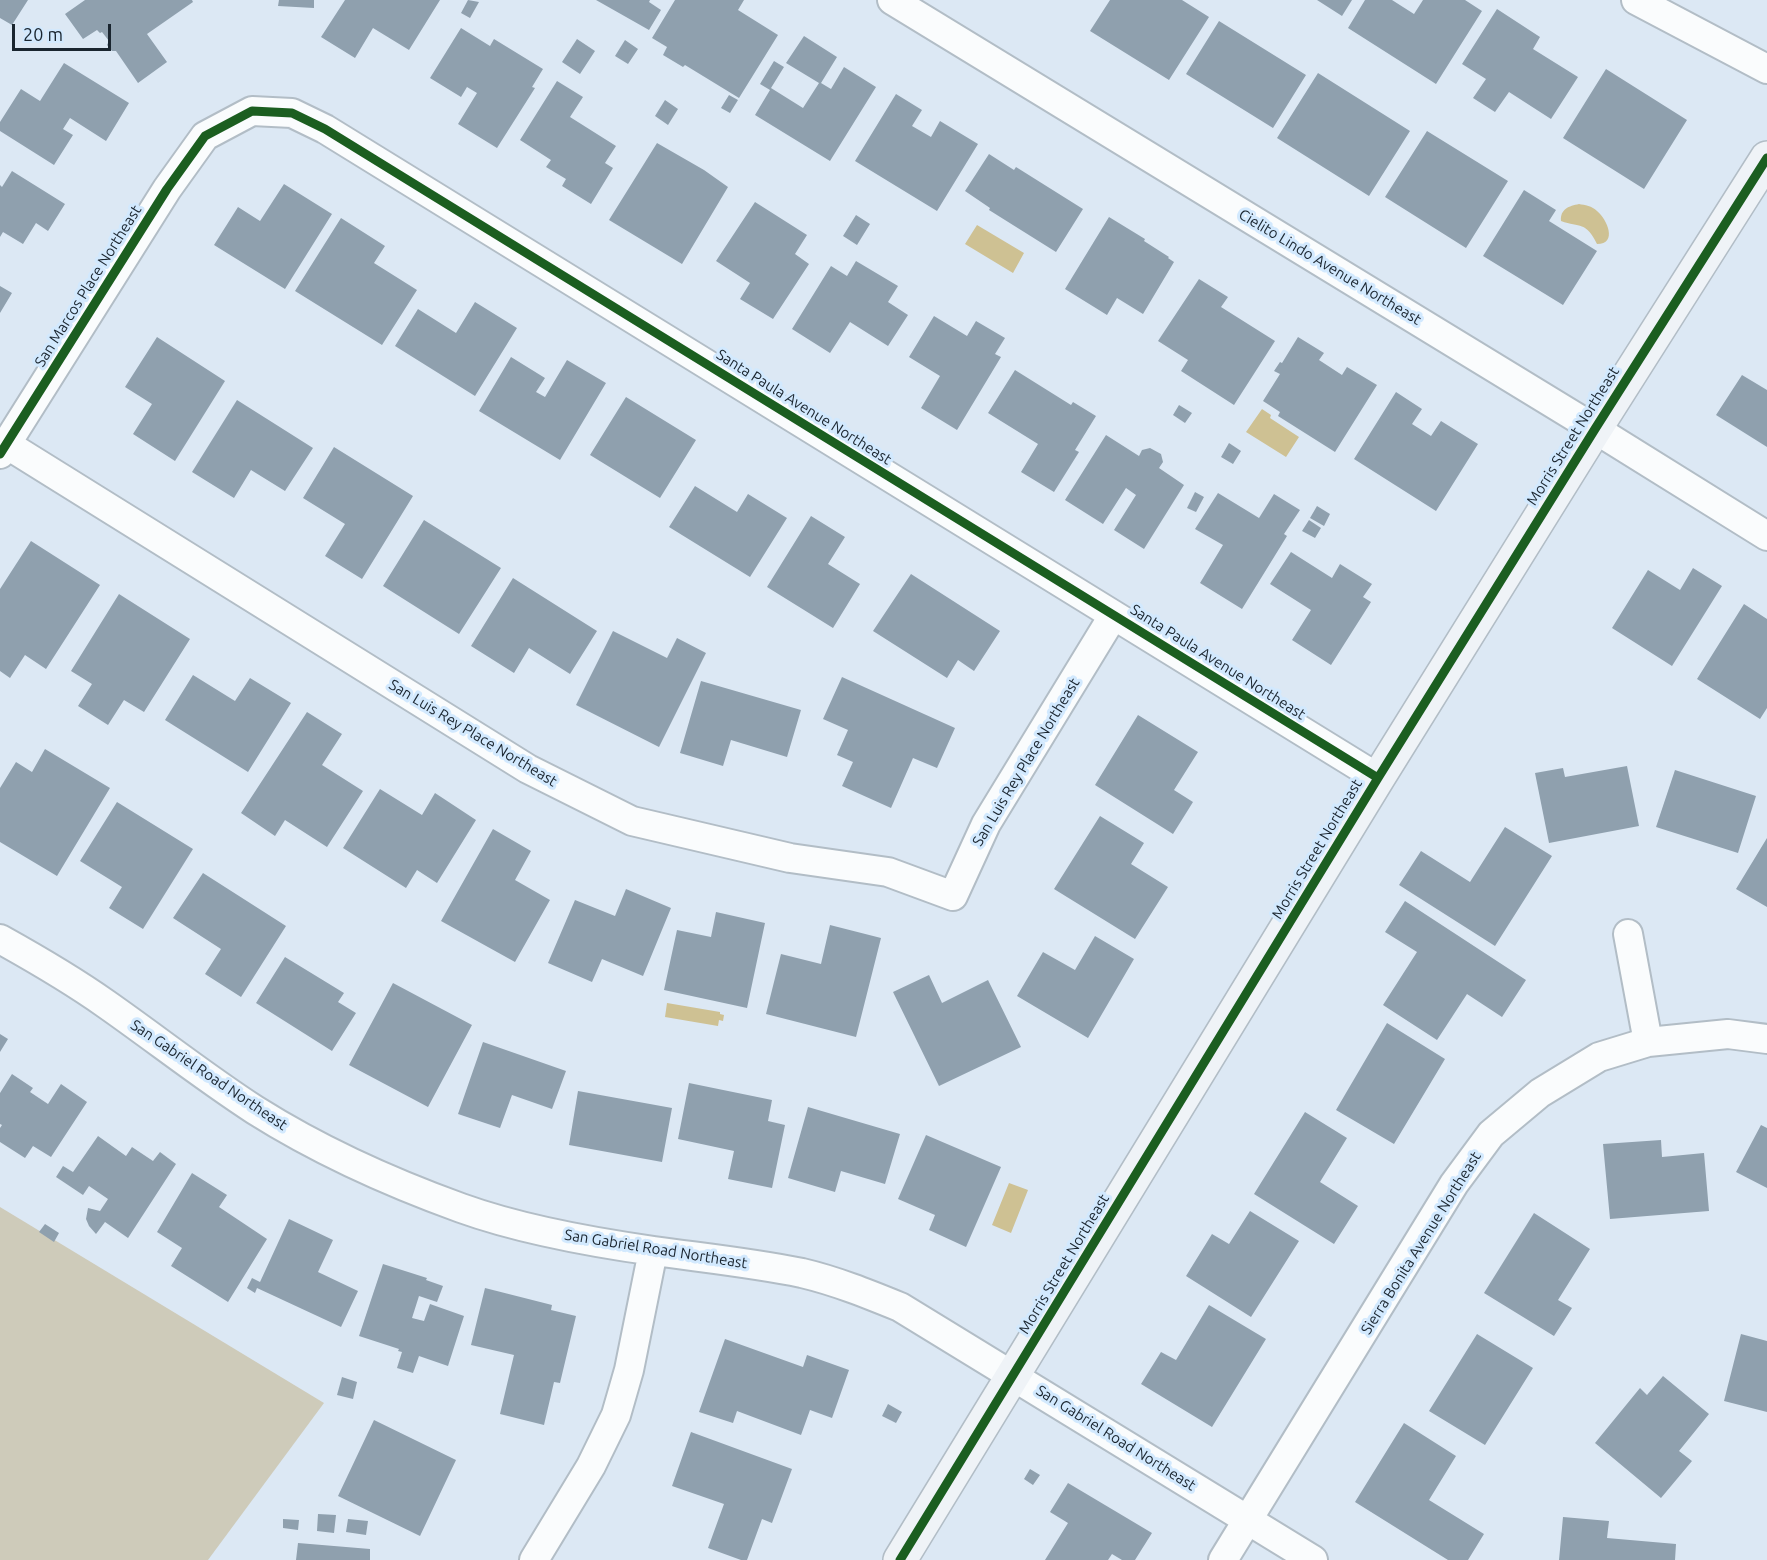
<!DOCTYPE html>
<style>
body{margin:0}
#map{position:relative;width:1767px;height:1560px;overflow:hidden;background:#dce8f4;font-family:Ubuntu,sans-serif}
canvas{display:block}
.scale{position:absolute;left:12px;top:24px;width:99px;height:27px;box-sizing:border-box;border:3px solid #1a252f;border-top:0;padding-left:8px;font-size:18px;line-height:21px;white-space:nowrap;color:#1a252f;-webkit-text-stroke:4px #d2e9fe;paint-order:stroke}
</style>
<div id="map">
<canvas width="1767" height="1560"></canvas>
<div class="scale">20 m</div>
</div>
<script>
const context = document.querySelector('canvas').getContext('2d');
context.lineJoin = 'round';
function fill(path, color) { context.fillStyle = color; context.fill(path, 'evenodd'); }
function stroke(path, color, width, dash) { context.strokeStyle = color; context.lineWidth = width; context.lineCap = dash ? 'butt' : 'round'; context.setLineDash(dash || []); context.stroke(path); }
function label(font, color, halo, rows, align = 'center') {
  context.font = font + ' Ubuntu,sans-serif'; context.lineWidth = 6; context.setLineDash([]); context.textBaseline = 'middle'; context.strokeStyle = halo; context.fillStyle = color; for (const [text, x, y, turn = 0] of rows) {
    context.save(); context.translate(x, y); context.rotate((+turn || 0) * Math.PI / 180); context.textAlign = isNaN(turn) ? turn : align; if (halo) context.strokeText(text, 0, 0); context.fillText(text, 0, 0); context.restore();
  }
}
const green = new Path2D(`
 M0,1207L324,1403L208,1560H0Z`);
const water = new Path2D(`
 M1579,204C1585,205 1592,206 1597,211C1607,219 1618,244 1597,244C1586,221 1580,228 1561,221C1560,209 1569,206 1579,204Z
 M977,225L1024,253L1013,273L965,244Z
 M1262,409L1271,415L1270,418L1299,437L1286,457L1246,432Z
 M667,1003L720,1012V1014L724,1015L723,1021L719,1020L718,1026L665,1017Z
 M1009,1183L1028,1190L1011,1233L992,1225Z`);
const building = new Path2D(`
 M0,0H28L12,25L0,18Z
 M85,0H192L193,2L147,34L167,62L138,83L116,51H112L107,45L109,41L102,32L100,33L97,30L83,39L65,14Z
 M279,0H314V8L278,6Z
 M345,0H440L409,50L373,28L355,58L321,37Z
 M468,0L479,2L470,18L461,13Z
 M596,0H650L649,2L661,10L649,30Z
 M675,0H744L738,10L778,35L739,98L685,65L683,67L663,55L667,47L652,38Z
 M1110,0H1182L1209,17L1169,80L1090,31Z
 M1317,0H1352L1342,16Z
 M1365,0H1392L1414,14L1423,0H1465L1482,11L1436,84L1348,28Z
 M1497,9L1540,37L1533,49L1578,77L1551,119L1509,92L1495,112L1473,98L1486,79L1462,64Z
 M1219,21L1306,75L1273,128L1186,74Z
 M461,28L490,46L494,39L543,69L532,87L535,88L497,148L458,124L477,93L467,87L461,97L430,78Z
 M804,36L837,57L821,83L831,89L844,67L876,87L830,161L755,115L770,90L760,84L774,61L784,67L771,88L803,108L819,83L786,63Z
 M577,39L595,51L580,74L562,62Z
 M625,40L638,49L628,64L615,56Z
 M64,63L129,103L106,141L70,118L63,129L73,135L54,165L0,131V122L21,89L40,101Z
 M1606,69L1687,120L1644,189L1563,138Z
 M1318,73L1410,131L1369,196L1277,138Z
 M557,81L583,97L570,117L616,146L605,163L613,168L591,204L562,186L566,179L546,167L551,160L520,140Z
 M896,94L922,110L912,126L931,137L940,121L978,144L937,211L855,161Z
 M729,95L738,100L730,113L721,108Z
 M665,100L678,109L668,125L655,116Z
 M1427,131L1508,181L1466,248L1385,197Z
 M657,143L704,170L728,187L682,264L609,220Z
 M989,154L1014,170L1016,167L1083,209L1056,252L989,210L990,208L965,191Z
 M12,171L65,204L48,231L36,223L23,244L3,232L0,237V185L2,187Z
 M284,184L332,214L285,289L214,245L238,207L260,221Z
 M1524,190L1556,210L1549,221L1597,251L1563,305L1483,256Z
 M755,202L807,235L795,254L809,264L773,319L740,299L750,283L716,261Z
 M856,215L870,224L857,245L843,236Z
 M1109,217L1145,239L1144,241L1169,257L1168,258L1174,262L1143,314L1117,298L1107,315L1065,289Z
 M341,218L385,246L374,263L417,290L382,345L295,291Z
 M856,261L898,286L888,302L908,315L888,346L850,322L830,353L792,329L831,266L847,276Z
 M1199,279L1228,297L1221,307L1275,341L1234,405L1181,371L1188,360L1158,341Z
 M0,286L12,293L0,313Z
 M475,302L517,328L475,396L395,346L418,309L456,333Z
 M934,316L967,336L976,321L1005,338L995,354L1001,357L957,430L921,408L940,376L909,357Z
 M157,337L225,381L175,461L133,434L152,404L125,387Z
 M1298,337L1324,353L1319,360L1342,375L1347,367L1377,385L1335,452L1278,416L1280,412L1263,401L1280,374L1274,371L1280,362L1282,363Z
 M511,357L545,378L536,392L545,397L567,360L606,383L560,460L479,411Z
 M1015,370L1071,405L1073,402L1096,416L1075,450L1079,452L1054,492L1021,472L1038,444L988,413Z
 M1742,375L1767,390V447L1716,415Z
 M1396,392L1422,409L1412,424L1431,436L1441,421L1478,444L1436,511L1354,459Z
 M626,397L696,440L660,498L590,455Z
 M237,400L313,448L285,491L251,470L234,498L192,472Z
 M1179,405L1192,413L1185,423L1173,415Z
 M1106,435L1139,456L1142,450L1150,448L1161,454L1163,462L1159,468L1184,485L1144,549L1114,530L1136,495L1126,488L1103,524L1065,500Z
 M1229,443L1241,451L1233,464L1221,457Z
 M334,447L413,496L362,579L325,556L345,524L303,498Z
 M695,486L737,512L748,494L787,518L750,577L669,527Z
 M1195,492L1204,497L1196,512L1187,508Z
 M1218,493L1259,518L1274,494L1300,510L1284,534L1287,536L1242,609L1200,583L1223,545L1195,529Z
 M1317,506L1330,514L1324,526L1310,518Z
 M811,516L845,537L828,564L860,584L833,628L767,587Z
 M424,520L501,568L459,634L383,586Z
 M1309,520L1321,528L1315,538L1302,531Z
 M31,541L100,585L46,669L25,655L10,678L0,671V589Z
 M1291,552L1332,578L1340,564L1372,584L1363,597L1371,602L1331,665L1292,640L1311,610L1270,584Z
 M1693,568L1722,586L1672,666L1612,628L1648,570L1680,590Z
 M911,574L1000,631L974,671L958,660L947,678L873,631Z
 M513,578L597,631L570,674L529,648L514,673L471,646Z
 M119,594L190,639L144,712L124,700L108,725L78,706L92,684L71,671Z
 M1744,604L1767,619V708L1760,719L1697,679Z
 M613,631L667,658L677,638L706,653L659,747L576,705Z
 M193,675L235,701L250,678L291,703L248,772L165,720Z
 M842,677L955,728L937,768L913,758L891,808L842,786L853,762L837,755L848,730L823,719Z
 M701,681L801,710L787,757L731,740L723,766L680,753Z
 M307,712L342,734L322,765L363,791L327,847L285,820L275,836L241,813Z
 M1138,715L1198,752L1174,790L1193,802L1173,834L1095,785Z
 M45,749L110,788L57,876L0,842V788L16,762L32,772Z
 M1627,766L1639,826L1549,843L1535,773L1563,768L1565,777Z
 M1675,770L1756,796L1738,853L1656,827Z
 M380,789L422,815L435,793L476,820L437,883L417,870L406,888L343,848Z
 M117,802L193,849L143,929L109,908L122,887L80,861Z
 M1100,816L1144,843L1131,864L1168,887L1135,939L1054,889Z
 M1505,827L1552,856L1495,946L1399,885L1421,851L1470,882Z
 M493,829L531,851L515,880L550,900L515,962L441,921Z
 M1767,838V907L1736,889Z
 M203,873L286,926L241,997L205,974L221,949L173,918Z
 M626,889L671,908L643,976L602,959L592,982L548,963L575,900L615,916Z
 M1405,901L1526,980L1502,1017L1467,994L1437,1040L1383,1005L1417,952L1385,932Z
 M716,912L765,923L747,1008L664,990L677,930L711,937Z
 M830,925L881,938L856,1037L766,1014L781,954L821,964Z
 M1095,936L1134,959L1088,1038L1017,996L1043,952L1075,970Z
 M285,957L344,993L338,1002L356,1013L332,1051L256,1003Z
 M929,975L942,1003L988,980L1021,1047L939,1086L893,992Z
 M393,983L472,1025L428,1107L349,1065Z
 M1387,1023L1445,1059L1394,1144L1336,1110Z
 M0,1034L8,1039L0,1052Z
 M483,1042L566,1071L552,1109L512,1095L500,1128L458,1114Z
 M12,1074L33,1088L30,1092L48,1104L61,1084L87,1102L51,1157L33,1146L25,1158L0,1142V1128L2,1125L0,1124V1093Z
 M689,1083L772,1100L768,1121L785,1125L772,1188L728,1179L734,1151L678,1139Z
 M578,1091L672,1108L662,1162L569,1145Z
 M808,1107L900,1134L885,1184L841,1171L835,1192L788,1178Z
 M1305,1112L1347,1138L1320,1182L1358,1206L1334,1244L1254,1194Z
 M1761,1125L1767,1128V1188L1736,1172Z
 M926,1135L1001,1167L966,1247L929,1230L935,1215L898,1199Z
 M98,1136L126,1156L132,1147L153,1161L160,1152L176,1164L128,1238L105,1222L96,1234L89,1226L86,1219L88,1208L100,1211L108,1199L89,1186L83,1195L56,1177L63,1166L73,1172Z
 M1661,1140L1662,1157L1704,1153L1709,1211L1610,1219L1603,1144Z
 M192,1173L227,1195L219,1207L267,1239L228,1302L171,1266L182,1248L157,1232Z
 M1250,1211L1299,1241L1251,1317L1186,1276L1212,1234L1229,1244Z
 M1534,1213L1590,1249L1558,1300L1572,1308L1554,1336L1484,1293Z
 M289,1219L333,1240L318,1272L358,1291L341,1327L257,1288L255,1293L247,1288L252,1278L260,1282Z
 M45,1224L59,1233L54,1242L39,1232Z
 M383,1264L427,1278L426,1280L443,1286L437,1302L419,1296L412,1318L424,1321L430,1304L464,1316L448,1366L419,1356L413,1373L397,1368L402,1352L398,1351L399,1349L359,1336Z
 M485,1288L552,1305L551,1310L576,1316L560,1383L554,1382L544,1425L500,1414L514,1355L471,1345Z
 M1209,1305L1266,1339L1212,1427L1141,1384L1161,1352L1176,1360Z
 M1477,1334L1533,1368L1485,1445L1429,1411Z
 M1741,1334L1767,1341V1412L1724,1401Z
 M725,1339L803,1367L807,1355L849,1370L832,1418L810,1410L801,1435L737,1411L733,1423L699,1412Z
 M1663,1376L1709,1414L1679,1451L1692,1461L1661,1498L1595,1443L1640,1388L1647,1395Z
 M342,1377L357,1382L353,1399L337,1395Z
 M888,1404L902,1412L896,1423L882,1416Z
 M374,1420L456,1460L420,1536L338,1496Z
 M1404,1423L1456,1456L1429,1500L1484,1534L1468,1560H1448L1355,1502Z
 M691,1432L792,1469L772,1523L762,1519L747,1560H741L708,1548L724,1504L672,1486Z
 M1030,1469L1040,1475L1033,1485L1024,1479Z
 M1068,1483L1152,1533L1135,1560H1122L1112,1554L1108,1560H1045L1068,1523L1050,1512Z
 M318,1514L336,1515L334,1533L317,1531Z
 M1563,1517L1609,1521L1607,1538L1676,1544L1675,1560H1559Z
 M283,1519L299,1520L298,1530L283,1528Z
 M348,1519L368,1521L366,1535L346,1532Z
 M298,1543L370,1549V1560H296Z`);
const street = new Path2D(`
 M892,0L1595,429L1767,536
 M1636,0L1767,69
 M6,444L528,769L632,821L790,858L888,872L953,896L986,824L1113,616
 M0,454L167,189L205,136L252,111L292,113L325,129L1378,778
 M1628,934L1648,1042
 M0,939C36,959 72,980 106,1004C156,1039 204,1077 255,1110C320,1151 389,1182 461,1208C522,1230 590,1242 654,1251C704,1258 753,1263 802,1273C836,1281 868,1294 900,1307L1313,1560
 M534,1560L591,1466L616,1415L629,1370L653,1251
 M1223,1560L1454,1184L1491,1134L1540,1093L1599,1057L1648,1042L1728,1034L1767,1039`);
const secondary = new Path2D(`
 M900,1560L1378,778L1595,429L1767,158`);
const cycleway = new Path2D(`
 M0,454L167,189L205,136L252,111L292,113L325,129L1378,778
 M900,1560L1378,778L1595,429L1767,158`);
const streetNames = [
 ["Cielito Lindo Avenue Northeast",1330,267,31],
 ["San Marcos Place Northeast",88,286,-58],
 ["Santa Paula Avenue Northeast",804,407,32],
 ["Morris Street Northeast",1573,436,-58],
 ["Santa Paula Avenue Northeast",1218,662,32],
 ["San Luis Rey Place Northeast",473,733,31],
 ["San Luis Rey Place Northeast",1026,762,-59],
 ["Morris Street Northeast",1317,849,-59],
 ["San Gabriel Road Northeast",209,1075,34],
 ["Sierra Bonita Avenue Northeast",1421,1243,-58],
 ["San Gabriel Road Northeast",656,1249,9],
 ["Morris Street Northeast",1064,1264,-59],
 ["San Gabriel Road Northeast",1116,1438,32]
];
fill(green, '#cecbba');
fill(water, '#cec193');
fill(building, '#8fa0ae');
stroke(street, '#b2bdc6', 32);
stroke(secondary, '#b2bdc6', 36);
stroke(street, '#fafcfd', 28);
stroke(secondary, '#eff3f7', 33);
stroke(cycleway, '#1b5e20', 9);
label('15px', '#1a252f', '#d2e9fe', streetNames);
</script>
